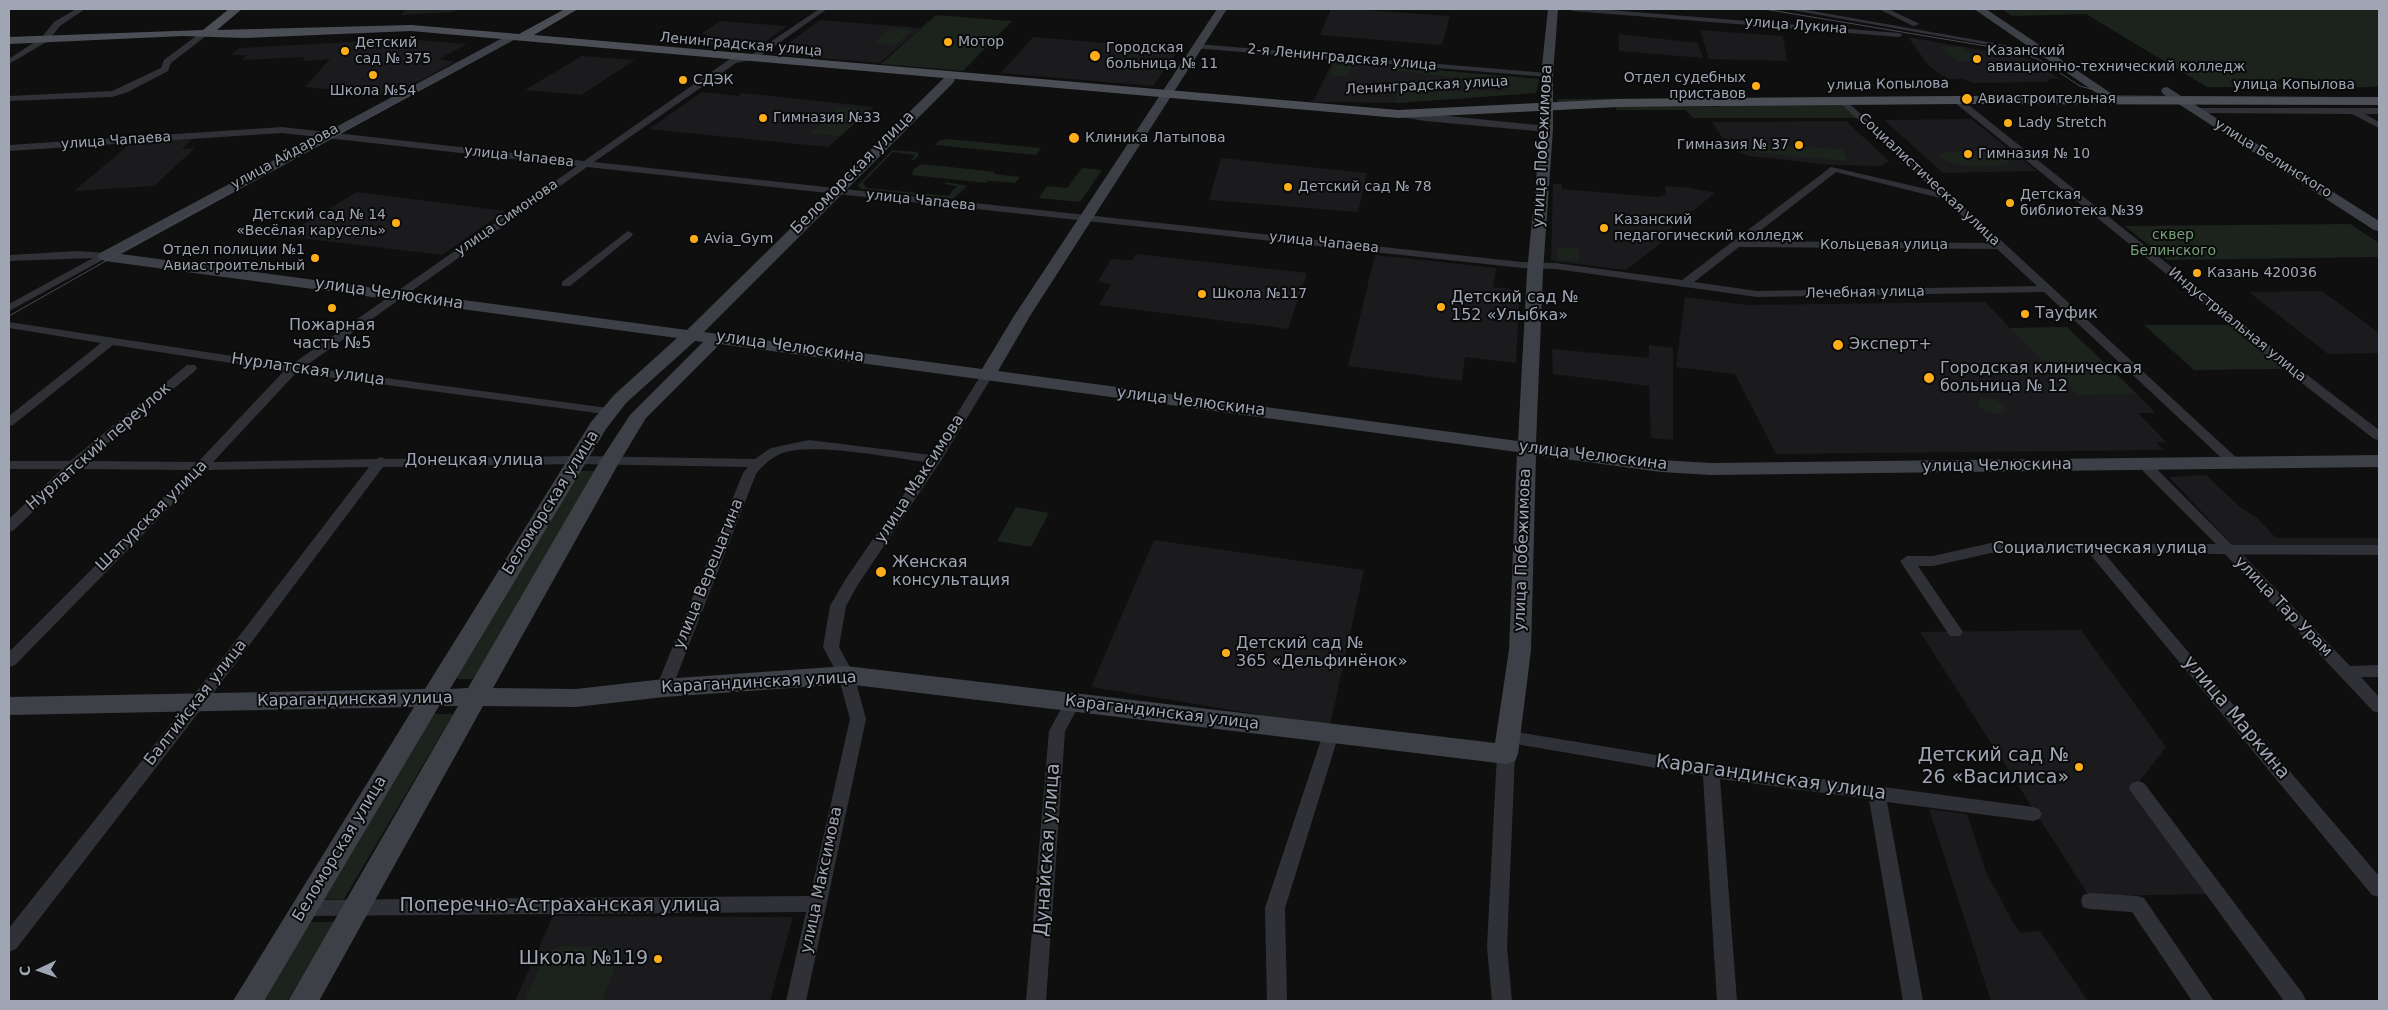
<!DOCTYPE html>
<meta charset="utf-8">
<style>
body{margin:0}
#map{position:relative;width:2388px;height:1010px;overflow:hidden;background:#0f0f10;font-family:"DejaVu Sans",sans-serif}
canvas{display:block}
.frame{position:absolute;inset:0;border:10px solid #9fa5b3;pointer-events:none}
.north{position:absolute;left:15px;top:945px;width:50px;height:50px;-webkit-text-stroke:4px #0a0a0b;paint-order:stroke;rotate:267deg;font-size:14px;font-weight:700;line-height:20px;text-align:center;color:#9fa5b3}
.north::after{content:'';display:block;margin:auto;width:18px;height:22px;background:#9fa5b3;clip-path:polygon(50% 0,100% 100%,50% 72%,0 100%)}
</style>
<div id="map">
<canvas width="2388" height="1010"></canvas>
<div class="frame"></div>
<div class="north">С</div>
</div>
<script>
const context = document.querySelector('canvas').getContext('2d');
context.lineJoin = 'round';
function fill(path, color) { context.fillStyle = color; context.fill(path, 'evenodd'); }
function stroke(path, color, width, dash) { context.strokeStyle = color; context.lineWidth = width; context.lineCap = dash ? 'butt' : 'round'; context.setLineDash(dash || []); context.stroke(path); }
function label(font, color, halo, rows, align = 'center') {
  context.font = font + ' "DejaVu Sans",sans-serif'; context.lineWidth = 4; context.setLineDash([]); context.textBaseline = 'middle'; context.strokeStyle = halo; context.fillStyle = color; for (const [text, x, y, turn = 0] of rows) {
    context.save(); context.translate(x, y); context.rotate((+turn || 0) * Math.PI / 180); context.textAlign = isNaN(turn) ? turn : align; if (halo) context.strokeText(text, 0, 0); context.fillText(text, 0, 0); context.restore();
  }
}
const built = new Path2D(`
 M406,9H457L454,12L401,15Z
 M1331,9H1351L1450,16L1442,45L1320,35Z
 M820,20L921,28L880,63L774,54Z
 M720,21L787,26L756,49L696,44L708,35L701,34Z
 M1700,30L1783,36L1787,61L1709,59Z
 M1619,34L1698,43L1703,58L1619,51Z
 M1033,37L1179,49L1153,86L1001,73Z
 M1908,37L2026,58L2060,79L2050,78L2047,81L2048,82L1973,83L1962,79H1947L1928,65Z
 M405,39L467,44L439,59L455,62L391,96L305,87L330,59L303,61L305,57L242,60L247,55H231L240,48Z
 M582,56L635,60L581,95L525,90Z
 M1333,61L1539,79L1536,93L1396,103L1313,102Z
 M702,92L739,96L742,93L874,107L828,147L649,129Z
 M1971,119L2037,171L1943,173L1884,120Z
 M1846,121L1889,161L1882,166L1831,165L1749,156L1729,148L1712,122Z
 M192,139L182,149L195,148L154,186L74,191L131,143Z
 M1221,158L1367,173L1358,212L1209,200Z
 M1553,184H1562V189L1657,197L1666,195L1665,186L1690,188L1715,193L1667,232L1673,234L1626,270L1551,261Z
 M357,192L505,211L442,255L284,236Z
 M1136,254L1307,273L1288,329L1099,305L1111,284L1098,282L1111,259L1132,260Z
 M1375,255L1496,268L1493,287L1520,290L1516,363L1465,357L1462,381L1348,366Z
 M2322,291L2379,333V353L2328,354L2249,292Z
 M1685,297L1747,305L1985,302L2010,328L2067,327L2153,410L2155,413H2138L2166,442H2156L2164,450L1776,454L1735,374L1676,367Z
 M1649,345L1673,348V440L1651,438L1649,386L1553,374L1552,349L1649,358Z
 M2206,475L2240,507L2258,519L2276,538H2379V555H2242L2169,477Z
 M1154,540L1364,570L1330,726L1091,687Z
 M2081,630L2166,747L2135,787L2214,894L2089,896L1920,632Z
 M1929,809L1967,814L1986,872L2014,924L2020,933L2040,931L2088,1001H1991Z
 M553,916L793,917L770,1001H515Z`);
const green = new Path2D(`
 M2001,9H2379V86C2367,87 2352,89 2340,86C2319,81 2301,76 2279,79L2277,82L2283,87H2207L2086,14L2012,16Z
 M936,15L1012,21L963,71L881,64Z
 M891,28L912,30L895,45L874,43Z
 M1940,47H1961L1980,61H1958Z
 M1334,64L1352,66L1348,77L1329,75Z
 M1399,67L1539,79L1536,93L1396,103L1398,87L1458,92L1508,90L1511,84L1397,71Z
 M2067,95L2095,96L1566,102H1559L1556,99Z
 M1725,104H1838L1846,105L1856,115V118H1693L1686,110H1617L1615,107H1721Z
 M840,107L869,110L840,136L810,133Z
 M947,139L1041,148L1036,155L935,145L939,141Z
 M1753,144L1842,149L1848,161L1756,153Z
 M892,150L917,152L919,155L914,160H911L915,155L893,152L863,183L867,188L948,196L957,186L944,184L946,182L967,186L953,199L861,189L858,185Z
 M1984,151L1998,153L2009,158L2010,163C1996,169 1949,168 1939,156L1944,152Z
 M922,164L995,172L994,174L1020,177L1015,183L988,181L986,183L912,175L914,169Z
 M1082,168L1102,170L1080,202L1039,198L1047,186L1067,188Z
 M2350,224L2379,243V257L2167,260L2125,226Z
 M1557,247L1579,249V262L1557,260Z
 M2144,325H2229L2284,369L2194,370Z
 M2067,327L2137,394L2078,395L2010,328Z
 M1981,398L1994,399L2006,406L2007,410C1998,417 1983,412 1977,403Z
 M578,471H595L478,676L472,679H458L457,674Z
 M1016,507L1049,513L1031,547L997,541Z
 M433,714H453L344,899H321Z
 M311,922H334L287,1001H263Z
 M561,946L618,948L619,956L602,1001H525L543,960L550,951Z`);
const street = new Path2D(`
 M76,9H85L60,26L48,41L9,64V59L42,37L54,22Z
 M819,9H827L756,59L736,63L594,162L1522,262L1556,263L1682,280L1831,167L1935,191L1840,103L1839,101L1843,98L2005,244L2241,462L2234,466L2229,465L2044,292L1757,297L1556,269L1522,268L587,167L304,367L608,408L614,412L612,415L296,373L213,462L376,459L381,457L386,459L576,456L755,459L771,448L809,440L931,455L983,372H991L993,375L942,459L857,586L846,606L839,647L854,675L866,719L806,1001H786L806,912L304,916L297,914L294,908L297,902L304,900L810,896L850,719L838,675L823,647L830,606L845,580L926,462C892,458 810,441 780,454C771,458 762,466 756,474L672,688L670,692L664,694L658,692L656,688L743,473L748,467L576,464L383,467L202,708L16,949L9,952V928L190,700L369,467L206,470L15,665L9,667V652L191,470L77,469L14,530L9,532V519L62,469H9V461H70L187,365H195L197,368L195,371L86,461L198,462L284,371L113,345L13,425L9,426V416L101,343L9,328V322L291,365L577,166L282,133L9,151V145L282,127L584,161L730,59L751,55ZM1836,172L1944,199L1991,243L1747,241ZM1739,247L1997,249L2037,286L1757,291L1694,282Z
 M1569,9H1597L1899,33L1903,35L1899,37L1573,11Z
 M1786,9H1801L2050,53L2046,55Z
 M1879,9H1888L1920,24L1913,26Z
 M204,30L211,32L171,63L168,71L128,92L112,97L9,101V96L112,91L161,68L164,60Z
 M1197,44L1547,73L1551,75L1547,77L1194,48L1193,46Z
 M1954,98H1960L2293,364L2379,430V440L2374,439L2285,370L1954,102Z
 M2198,108H2379V114H2365L2379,122V128L2352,114L2195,113V109Z
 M1399,111L1547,126L1551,129L1547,132L1425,121L1396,116V112Z
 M628,231L633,234L632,236L570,286H562V282Z
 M78,251L105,253L110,256L9,311V304L93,258L9,261V255Z
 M2144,460L2149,461L2232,545H2379V555L2242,554L2350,666L2379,665V677H2361L2379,697V713L2373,711L2225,554L2104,553L2379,876V897L2372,895L2089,553H1991L1933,566H1918L1963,632L1960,636H1950L1900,561L1907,556H1933L1991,543L2216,544L2139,467L2137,464Z
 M1073,696L1079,698L1081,702L1065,731L1046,1001H1026L1049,731L1067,698Z
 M1331,728L1337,729L1339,734L1285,908L1287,1001H1267L1265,908L1323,734L1325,729Z
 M1510,731L1711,764L2033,807L2039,809L2042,814L2039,819L2033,821L1887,802L1923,1001H1903L1869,799L1720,779L1737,1001H1717L1703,776L1510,743L1504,742L1502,737L1504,732Z
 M1506,747L1512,749L1515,754L1507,947L1512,1001H1492L1487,947L1497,754L1500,749Z
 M2138,781L2144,783L2303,994L2306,1001H2284L2132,793L2129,788L2132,783Z
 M2090,893L2137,896L2144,898L2214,1001H2192L2132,912L2090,909L2083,907L2081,901L2083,895Z`);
const secondary = new Path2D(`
 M1217,9H1227L1030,316L998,371L1518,441L1527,272L1541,129V75L1548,9H1558L1553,75V129L1543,272L1536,443L1661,460L1711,463L2379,455V467L1711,475L1661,472L1536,455L1531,650L1518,754L1515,761L1506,764L846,684L664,697L576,707L483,706L319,1001H288L458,706H439L264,1001H233L414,707L9,715V697L425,689L591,422L614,395L677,338L105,261L100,259L97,256L100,253L510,34L514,35V39L121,254L687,330L945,77H953L955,80L953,83L704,332L982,369L1014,316ZM695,341L703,342L630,415L600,461L468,688L450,689L606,429L626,403ZM720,344L1517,452L1509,650L1495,743L846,666L664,679L576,689L493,688L620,461L646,418Z
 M1974,9H1986L2121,100L2115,104L2111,103Z
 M2167,87L2379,221V231L2374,230L2163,94L2161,91L2163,88Z`);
const primary = new Path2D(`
 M229,9H242L217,30L411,25L519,34L565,9H578L534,35L1398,110L1618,99L1957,96L2379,97V105L1957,104L1618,107L1398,118L411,31L245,38L183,36L9,44V37L203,30Z`);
const tram = new Path2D(`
 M1764,9L2016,51L2040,60L2080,86L2117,96L2379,98
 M9,316L125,250L570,9`);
const markers = [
 [948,42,5,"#ffad18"],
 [345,51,5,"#ffad18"],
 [1095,56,6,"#ffad18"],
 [1977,59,5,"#ffad18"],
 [373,75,5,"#ffad18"],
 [683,80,5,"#ffad18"],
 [1756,86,5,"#ffad18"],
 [1967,99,6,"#ffad18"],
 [763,118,5,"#ffad18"],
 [2008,123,5,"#ffad18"],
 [1074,138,6,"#ffad18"],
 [1799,145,5,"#ffad18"],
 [1968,154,5,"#ffad18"],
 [1288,187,5,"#ffad18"],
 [2010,203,5,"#ffad18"],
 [396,223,5,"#ffad18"],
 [1604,228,5,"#ffad18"],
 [694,239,5,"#ffad18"],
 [315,258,5,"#ffad18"],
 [2197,273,5,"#ffad18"],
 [1202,294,5,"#ffad18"],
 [1441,307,5,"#ffad18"],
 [332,308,5,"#ffad18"],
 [2025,314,5,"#ffad18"],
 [1838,345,6,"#ffad18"],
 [1929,378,6,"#ffad18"],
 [881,572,6,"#ffad18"],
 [1226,653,5,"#ffad18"],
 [2079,767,5,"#ffad18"],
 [658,959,5,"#ffad18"]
];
const farStreetnames = [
 ["улица Лукина",1796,26,4],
 ["Ленинградская улица",741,45,5],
 ["2-я Ленинградская улица",1342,58,5],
 ["улица Копылова",1888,85,-1],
 ["улица Копылова",2294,85],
 ["Ленинградская улица",1427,86,-3],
 ["улица Чапаева",116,141,-4],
 ["улица Айдарова",285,157,-29],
 ["улица Чапаева",519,157,6],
 ["улица Белинского",2273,159,32],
 ["Социалистическая улица",1929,180,43],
 ["улица Чапаева",921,201,6],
 ["улица Симонова",507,218,-35],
 ["улица Чапаева",1324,243,6],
 ["Кольцевая улица",1884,245],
 ["Лечебная улица",1865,293,-1],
 ["Индустриальная улица",2237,325,39]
];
const farPoinames = [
 ["Мотор",958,42],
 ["Детский",355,43],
 ["сад № 375",355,59],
 ["Городская",1106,48],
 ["больница № 11",1106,64],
 ["Казанский",1987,51],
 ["авиационно-технический колледж",1987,67],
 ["Отдел судебных",1746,78,"right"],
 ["приставов",1746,94,"right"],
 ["СДЭК",693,80],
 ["Школа №54",373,91,"center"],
 ["Авиастроительная",1978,99],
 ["Гимназия №33",773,118],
 ["Lady Stretch",2018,123],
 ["Клиника Латыпова",1085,138],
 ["Гимназия № 37",1789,145,"right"],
 ["Гимназия № 10",1978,154],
 ["Детский сад № 78",1298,187],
 ["Детская",2020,195],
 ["библиотека №39",2020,211],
 ["Детский сад № 14",386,215,"right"],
 ["«Весёлая карусель»",386,231,"right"],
 ["Казанский",1614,220],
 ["педагогический колледж",1614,236],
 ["Avia_Gym",704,239],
 ["Отдел полиции №1",305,250,"right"],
 ["Авиастроительный",305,266,"right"],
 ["Казань 420036",2207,273],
 ["Школа №117",1212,294]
];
const farParknames = [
 ["сквер",2173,235],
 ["Белинского",2173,251]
];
const streetNames = [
 ["улица Побежимова",1543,146,-87],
 ["Беломорская улица",853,173,-45],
 ["улица Челюскина",389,294,8],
 ["улица Челюскина",790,347,8],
 ["Нурлатская улица",308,370,8],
 ["улица Челюскина",1191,402,7],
 ["Нурлатский переулок",99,447,-41],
 ["улица Челюскина",1593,456,7],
 ["Донецкая улица",474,461],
 ["улица Челюскина",1997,466,-1],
 ["улица Максимова",920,479,-57],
 ["Беломорская улица",551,503,-58],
 ["Шатурская улица",152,516,-45],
 ["Социалистическая улица",2100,549],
 ["улица Побежимова",1523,550,-88],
 ["улица Верещагина",709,574,-68],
 ["улица Тар Урам",2283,607,46],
 ["Карагандинская улица",759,683,-3],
 ["Карагандинская улица",355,700,-1],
 ["Балтийская улица",196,703,-52],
 ["Карагандинская улица",1162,713,7],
 ["Беломорская улица",340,849,-59],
 ["улица Максимова",822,880,-78]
];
const poiNames = [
 ["Детский сад №",1451,298],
 ["152 «Улыбка»",1451,316],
 ["Тауфик",2035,314],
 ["Пожарная",332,326,"center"],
 ["часть №5",332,344,"center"],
 ["Эксперт+",1849,345],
 ["Городская клиническая",1940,369],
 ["больница № 12",1940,387],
 ["Женская",892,563],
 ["консультация",892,581],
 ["Детский сад №",1236,644],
 ["365 «Дельфинёнок»",1236,662]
];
const nearStreetnames = [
 ["улица Маркина",2236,718,50],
 ["Карагандинская улица",1771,778,8],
 ["Дунайская улица",1048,850,-86],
 ["Поперечно-Астраханская улица",560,906]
];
const nearPoinames = [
 ["Детский сад №",2069,756],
 ["26 «Василиса»",2069,778],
 ["Школа №119",648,959]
];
fill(built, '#1b1b1d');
fill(green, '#1b231c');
fill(street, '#303136');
fill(secondary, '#3d4046');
fill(primary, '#4b4e55');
stroke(tram, '#46494f', 1);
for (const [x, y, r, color] of markers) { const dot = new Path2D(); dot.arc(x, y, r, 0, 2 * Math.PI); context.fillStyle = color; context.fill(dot); stroke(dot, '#0a0a0b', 2); }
label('14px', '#9fa5b3', '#0a0a0b', farStreetnames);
label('14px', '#9fa5b3', '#0a0a0b', farPoinames, 'left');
label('14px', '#74a075', '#0a0a0b', farParknames);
label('16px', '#9fa5b3', '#0a0a0b', streetNames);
label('16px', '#9fa5b3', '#0a0a0b', poiNames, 'left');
label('19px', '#9fa5b3', '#0a0a0b', nearStreetnames);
label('19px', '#9fa5b3', '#0a0a0b', nearPoinames, 'right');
</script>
